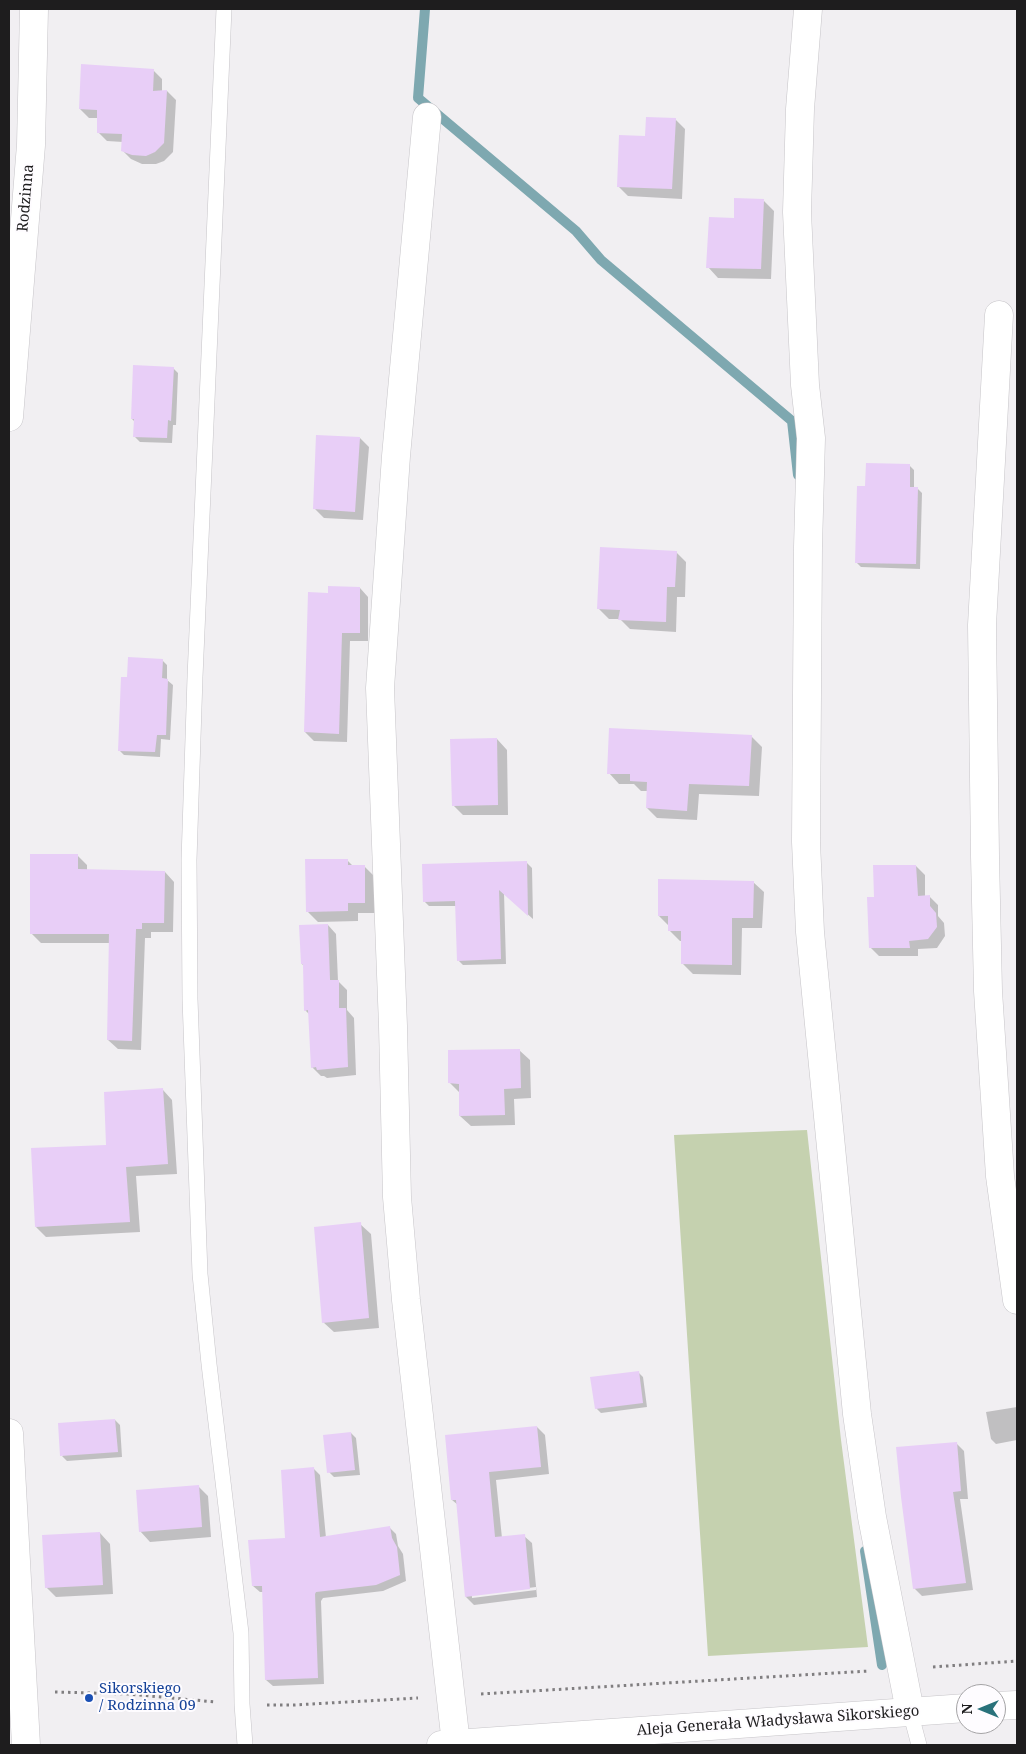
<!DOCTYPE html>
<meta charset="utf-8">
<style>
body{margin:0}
#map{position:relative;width:1026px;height:1754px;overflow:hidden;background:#f1eff2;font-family:"Noto Serif",serif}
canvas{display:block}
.frame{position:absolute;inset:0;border:10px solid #1e1d1e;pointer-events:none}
.north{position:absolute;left:956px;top:1684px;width:50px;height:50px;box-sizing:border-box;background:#fefcff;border:1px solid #a4a3a5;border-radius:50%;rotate:270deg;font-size:14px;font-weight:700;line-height:20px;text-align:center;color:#1e1d1e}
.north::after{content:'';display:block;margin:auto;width:18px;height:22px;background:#29727b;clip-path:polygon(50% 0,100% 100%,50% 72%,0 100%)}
</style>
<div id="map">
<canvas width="1026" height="1754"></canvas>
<div class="frame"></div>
<div class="north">N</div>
</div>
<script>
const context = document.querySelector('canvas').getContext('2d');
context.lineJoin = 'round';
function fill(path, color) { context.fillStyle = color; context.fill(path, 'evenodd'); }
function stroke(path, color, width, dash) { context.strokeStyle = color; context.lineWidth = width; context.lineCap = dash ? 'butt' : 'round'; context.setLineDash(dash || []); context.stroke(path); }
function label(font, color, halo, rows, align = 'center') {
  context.font = font + ' "Noto Serif",serif'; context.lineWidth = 4; context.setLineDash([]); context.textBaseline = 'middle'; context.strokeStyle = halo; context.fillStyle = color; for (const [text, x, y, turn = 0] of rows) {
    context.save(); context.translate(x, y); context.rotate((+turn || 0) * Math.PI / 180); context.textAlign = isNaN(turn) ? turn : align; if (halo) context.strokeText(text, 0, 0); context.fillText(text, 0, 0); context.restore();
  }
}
const green = new Path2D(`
 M807,1130L841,1440L868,1647L708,1656L674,1135Z`);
const shadow = new Path2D(`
 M153,70L162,79V91H167L176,100L173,152L164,161L156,164H142L131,159L122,150L123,142L107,141L98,132V118H89L80,109Z
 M675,119L685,129L682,199L628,196L618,186Z
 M764,201L774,211L771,279L718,278L708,267Z
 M173,368L178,373L176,425H173L172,443L140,442L135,437V422L132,419Z
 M360,438L369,447L363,520L324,518L315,509Z
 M909,465L914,470V488H917L922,493L920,569L861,567L856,562L866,487Z
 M676,552L686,562L685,597H677L676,632L630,629L620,619H609L599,609Z
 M360,588L368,597V641H350L347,742L314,741L305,732L329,594Z
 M162,660L167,665V680L173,685L170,740L161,739L160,757L124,755L119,750Z
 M751,736L762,747L759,796L699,794L697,820L657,818L647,808L648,791H641L634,784H619L609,773Z
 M497,739L507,750L508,815H463L453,805Z
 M77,855L87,865V871L165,872L174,882L173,932H151V938H145L141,1050L118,1049L108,1040L110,943H41L31,933Z
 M347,860L353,866H364L375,877V913H358V921L318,922L308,912Z
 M527,863L532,868L533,919L504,893L506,964L463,965L458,960L456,906H429L424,901Z
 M916,866L925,875V897L929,896L938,905V916L944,923L945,936L937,948L918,949V956H879L870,947L876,898Z
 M753,882L764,892L762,928H742L741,975L693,974L683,964V941H680L669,930V926L659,916Z
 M328,925L336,934L338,981L347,990V1010L354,1018L356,1075L327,1078L324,1076H321L312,1067L310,1015L305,1010L304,966L302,964Z
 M519,1050L530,1060L531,1098L514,1099L515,1125L471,1126L460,1116V1093L449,1082Z
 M163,1090L172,1100L177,1174L136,1176L140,1232L46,1237L36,1227L107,1146Z
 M360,1224L371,1234L379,1328L334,1332L323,1322Z
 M638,1372L643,1377L647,1407L601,1413L596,1408Z
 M1017,1407V1440L996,1444L991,1439L986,1412Z
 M115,1420L120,1425L122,1457L67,1461L62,1456Z
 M537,1427L545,1435L549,1474L496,1480L502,1538L524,1536L532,1543L537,1597L474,1605L466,1597L458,1505L452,1500ZM536,1587V1590L472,1598V1595Z
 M351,1433L356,1438L360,1475L334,1477L329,1472Z
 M956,1443L964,1451L968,1499H960L973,1590L922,1596L914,1588Z
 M314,1469L320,1475L326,1538L390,1528L396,1534L398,1546L403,1554L406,1581L383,1591L323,1598L321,1601L324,1684L273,1686L266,1680L263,1592H260L253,1586L287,1540Z
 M198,1486L208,1496L211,1537L150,1542L140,1531Z
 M100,1533L110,1544L113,1594L56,1597L46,1587Z`);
const stream = new Path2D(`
 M425,9L418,98L576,231L601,260L792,421L798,475
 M865,1551L882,1665`);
const building = new Path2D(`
 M81,64L154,69L153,91L167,90L164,143L155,152L146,156L132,155L121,151L122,134L97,133V110L79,109Z
 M646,117L676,118L672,189L617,187L619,135L645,136Z
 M734,198L764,199L761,269L706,268L709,217L734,218Z
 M133,365L174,367L171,421L168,420L167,438L133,437L134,419H131Z
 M316,435L360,437L355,512L313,509Z
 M866,463L910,464V487H918L916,564L855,563L857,486H865Z
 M600,547L677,551L675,587H667L666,622L618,620L620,610L597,609Z
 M328,586L360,587V633H342L339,734L304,732L308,592L328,593Z
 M128,657L163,659L162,678L168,679L166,735H157L155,752L118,751L121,677H127Z
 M609,728L752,735L749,786L689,784L687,811L646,808L647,782L630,781V774H607Z
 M497,738L498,805L452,806L450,739Z
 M30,854H78V869L165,871L164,923H142V929H136L132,1041L107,1040L109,934H30Z
 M305,859H348V865H365V903H348V911L306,912Z
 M527,861L528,916L499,890L501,959L457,961L455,901L423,902L422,864Z
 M873,865H916L918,896L930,895V906L936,913L937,927L928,939L909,941L910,948H869L867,897H874Z
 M658,879L754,881L753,918H732V965L681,964V931H668V916H658Z
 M328,924L330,980H339V1008H346L348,1067L317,1070L316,1067L311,1068L308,1010L304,1011L303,964H301L299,925Z
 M520,1049L521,1088L504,1089L505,1115L459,1116V1084L448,1083V1050Z
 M163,1088L168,1164L126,1167L130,1222L35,1227L31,1148L106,1145L104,1092Z
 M361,1222L369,1318L322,1323L314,1227Z
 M639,1371L643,1403L595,1409L590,1377Z
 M115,1419L118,1452L60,1456L58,1423Z
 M537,1426L541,1467L489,1472L495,1537L525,1534L530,1589L465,1597L456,1500H451L445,1435Z
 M351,1432L355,1470L327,1473L323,1435Z
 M957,1442L961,1491L953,1492L966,1583L913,1589L901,1497L896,1447Z
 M314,1467L320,1537L390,1526L392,1538L397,1547L400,1575L376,1585L316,1592L315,1594L318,1678L265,1680L262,1586H252L248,1540L285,1538L281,1470Z
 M199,1485L202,1527L139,1532L136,1490Z
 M100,1532L103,1585L45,1588L42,1535Z`);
const path = new Path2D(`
 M933,1667L1017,1661
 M55,1692L128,1694L216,1702
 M481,1694L869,1671
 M267,1705H294L418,1698`);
const lane = new Path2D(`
 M224,9L195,677L189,860L190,999L200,1274L209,1364L241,1633L242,1704L245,1745
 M910,1711L919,1745`);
const street = new Path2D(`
 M808,9L800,109L797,212L805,385L811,438L808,547L806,842L810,932L857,1414L872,1517L910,1711
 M427,117L396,456L380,688L393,1026L397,1197L406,1300L456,1744
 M999,315L982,625L985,856L988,991L1000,1176L1017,1300
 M9,417L31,145L34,9
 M9,1433L26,1745`);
const secondary = new Path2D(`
 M996,1706L1017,1705
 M441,1745L966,1708`);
const markers = [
 [89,1698,5,"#1a4fb4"]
];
const streetNames = [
 ["Rodzinna",26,198,-85],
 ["Aleja Generała Władysława Sikorskiego",778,1721,-4]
];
const transitNames = [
 ["Sikorskiego",99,1689],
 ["/ Rodzinna 09",99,1706]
];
fill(green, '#c5d1af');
fill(shadow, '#0003');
stroke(stream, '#7ea8b0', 10);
fill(building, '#e8cef7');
stroke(lane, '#c6c4c8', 16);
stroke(street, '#c6c4c8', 29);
stroke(secondary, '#c6c4c8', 29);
stroke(path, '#807e80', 3, [2.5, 4]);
stroke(lane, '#fff', 15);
stroke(street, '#fff', 28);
stroke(secondary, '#fff', 28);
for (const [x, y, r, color] of markers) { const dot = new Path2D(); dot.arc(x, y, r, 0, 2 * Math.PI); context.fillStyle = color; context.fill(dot); stroke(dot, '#fefcff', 2); }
label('15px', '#1e1d1e', '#fefcff', streetNames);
label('15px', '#164399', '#fefcff', transitNames, 'left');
</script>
